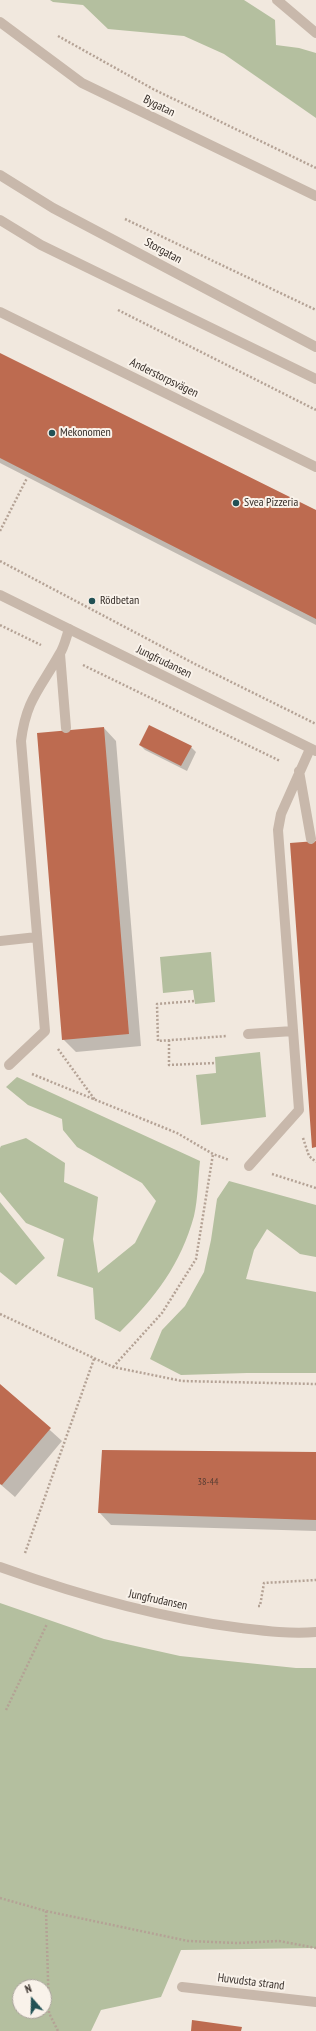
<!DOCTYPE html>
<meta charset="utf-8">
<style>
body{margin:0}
#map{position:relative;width:316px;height:2031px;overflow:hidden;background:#f1e8de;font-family:"PT Sans Narrow",sans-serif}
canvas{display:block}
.north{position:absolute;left:12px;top:1979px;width:40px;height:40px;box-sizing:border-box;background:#f9f2ea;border:1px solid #aba49d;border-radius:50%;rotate:340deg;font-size:11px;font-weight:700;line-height:16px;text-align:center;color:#362e29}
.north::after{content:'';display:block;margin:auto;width:14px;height:18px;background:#225155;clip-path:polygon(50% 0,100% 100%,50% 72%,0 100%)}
</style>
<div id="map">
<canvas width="316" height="2031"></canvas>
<div class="north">N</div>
</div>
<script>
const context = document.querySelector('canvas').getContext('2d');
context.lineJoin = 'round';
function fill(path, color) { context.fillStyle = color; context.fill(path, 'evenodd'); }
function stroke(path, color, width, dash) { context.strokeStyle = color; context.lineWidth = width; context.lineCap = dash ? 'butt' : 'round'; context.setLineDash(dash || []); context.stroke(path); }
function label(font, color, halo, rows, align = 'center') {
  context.font = font + ' "PT Sans Narrow",sans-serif'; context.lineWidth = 4; context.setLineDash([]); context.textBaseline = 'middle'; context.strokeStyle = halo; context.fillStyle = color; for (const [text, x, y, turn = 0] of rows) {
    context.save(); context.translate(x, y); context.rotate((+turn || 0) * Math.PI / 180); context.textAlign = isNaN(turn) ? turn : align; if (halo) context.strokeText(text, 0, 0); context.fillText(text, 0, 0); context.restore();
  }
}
const green = new Path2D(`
 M50,0H244L275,20L276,45L299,48L316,53V118L224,54L184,36L108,29L83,5L53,2Z
 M211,952L215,1002L195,1004L193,990L163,993L160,957Z
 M260,1052L266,1117L201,1125L196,1075L216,1073L215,1057Z
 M17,1077L200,1161C198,1179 198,1199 194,1216C181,1264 155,1298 120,1332L95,1319L93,1288L57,1276L64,1239L26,1223L0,1192V1148L1,1146L26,1138L65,1163L64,1182L98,1197L93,1239L98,1273L135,1243L156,1201L142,1183L77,1147L63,1130L62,1119L28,1105L6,1087Z
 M229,1181L316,1205V1257L300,1254L267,1229L254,1250L246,1279L316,1292V1373H247L181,1375L150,1359L162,1330L185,1306L204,1272L211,1240L217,1199Z
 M0,1202L45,1258L16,1285L0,1272Z
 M0,1603L104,1639L180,1656L296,1668H316V1948L181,1950L161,1997L101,2010L91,2031H0ZM20,1987H44V2011H20Z`);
const shadow = new Path2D(`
 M0,354L316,511V625L0,463Z
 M104,728L116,741L141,1046L76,1052L63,1039Z
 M140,745L191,747L196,752L187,771L145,750Z
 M0,1385L62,1441L15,1497L0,1484Z
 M316,1453V1531L111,1525L99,1512Z`);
const building = new Path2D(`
 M0,353L316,510V619L0,458Z
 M149,725L192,746L181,766L139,745Z
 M104,727L129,1034L62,1040L37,733Z
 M316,841V1147L312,1148L290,843Z
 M0,1384L51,1428L2,1485L0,1484Z
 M102,1450L316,1452V1520L98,1513Z
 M192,2020L242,2027L241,2031H191Z`);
const path = new Path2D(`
 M58,36L153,89L316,168
 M125,219L316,310
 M118,310L316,410
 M0,531L27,478
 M0,561L193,663L316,724
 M0,625L41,645
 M83,665L280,761
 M194,1001L157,1004L158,1041L227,1036
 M169,1040V1065L215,1063
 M58,1049L95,1100
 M32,1074L177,1133L213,1154L229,1160
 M303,1138L309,1156L316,1162
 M272,1174L316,1188
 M0,1314L113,1367L182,1381L316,1384
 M113,1367L162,1313L196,1259L213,1154
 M25,1553L94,1359
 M258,1606H260L264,1583L316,1580
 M6,1710L47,1624
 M0,1898L46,1911L188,1941L238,1943L279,1941L316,1948
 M46,1911L49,2013L58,2031`);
const service = new Path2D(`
 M277,0L316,33
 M0,22L82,83L316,196
 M60,654L66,728
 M299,771L311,839
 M0,941L37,937
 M248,1034L293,1031
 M9,1065L45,1031L21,741C26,700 40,689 59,655C64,648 66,638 69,629
 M249,1166L299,1110L278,830L281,814L310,749
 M182,1987L316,2002`);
const minor = new Path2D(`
 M0,312L316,467
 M0,595L316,751
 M0,1567C78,1595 158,1618 241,1628C266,1631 290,1634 316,1632`);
const tertiary = new Path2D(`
 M0,175L53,208L316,347
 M0,220L41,245L316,379`);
const markers = [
 [52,433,4,"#225155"],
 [236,503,4,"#225155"],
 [92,601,4,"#225155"]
];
const numberNames = [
 ["38-44",208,1482]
];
const streetNames = [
 ["Bygatan",159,106,26],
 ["Storgatan",163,251,28],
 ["Anderstorpsvägen",164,378,26],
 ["Jungfrudansen",164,662,26],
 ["Jungfrudansen",158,1600,12],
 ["Huvudsta strand",251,1982,7]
];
const poiNames = [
 ["Mekonomen",60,433],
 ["Svea Pizzeria",244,503],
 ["Rödbetan",100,601]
];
fill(green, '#b4bf9f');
fill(shadow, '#0003');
fill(building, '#bd6b50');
stroke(path, '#b4a295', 2.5, [2, 2]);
stroke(service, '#c8b8ab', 10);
stroke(minor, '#c8b8ab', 10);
stroke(tertiary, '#c8b8ab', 10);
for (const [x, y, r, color] of markers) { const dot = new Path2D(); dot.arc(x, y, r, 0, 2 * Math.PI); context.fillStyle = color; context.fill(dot); stroke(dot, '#f9f2ea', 1.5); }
label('10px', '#583d33', null, numberNames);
label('12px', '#362e29', '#f9f2ea', streetNames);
label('12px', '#362e29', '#f9f2ea', poiNames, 'left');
</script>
